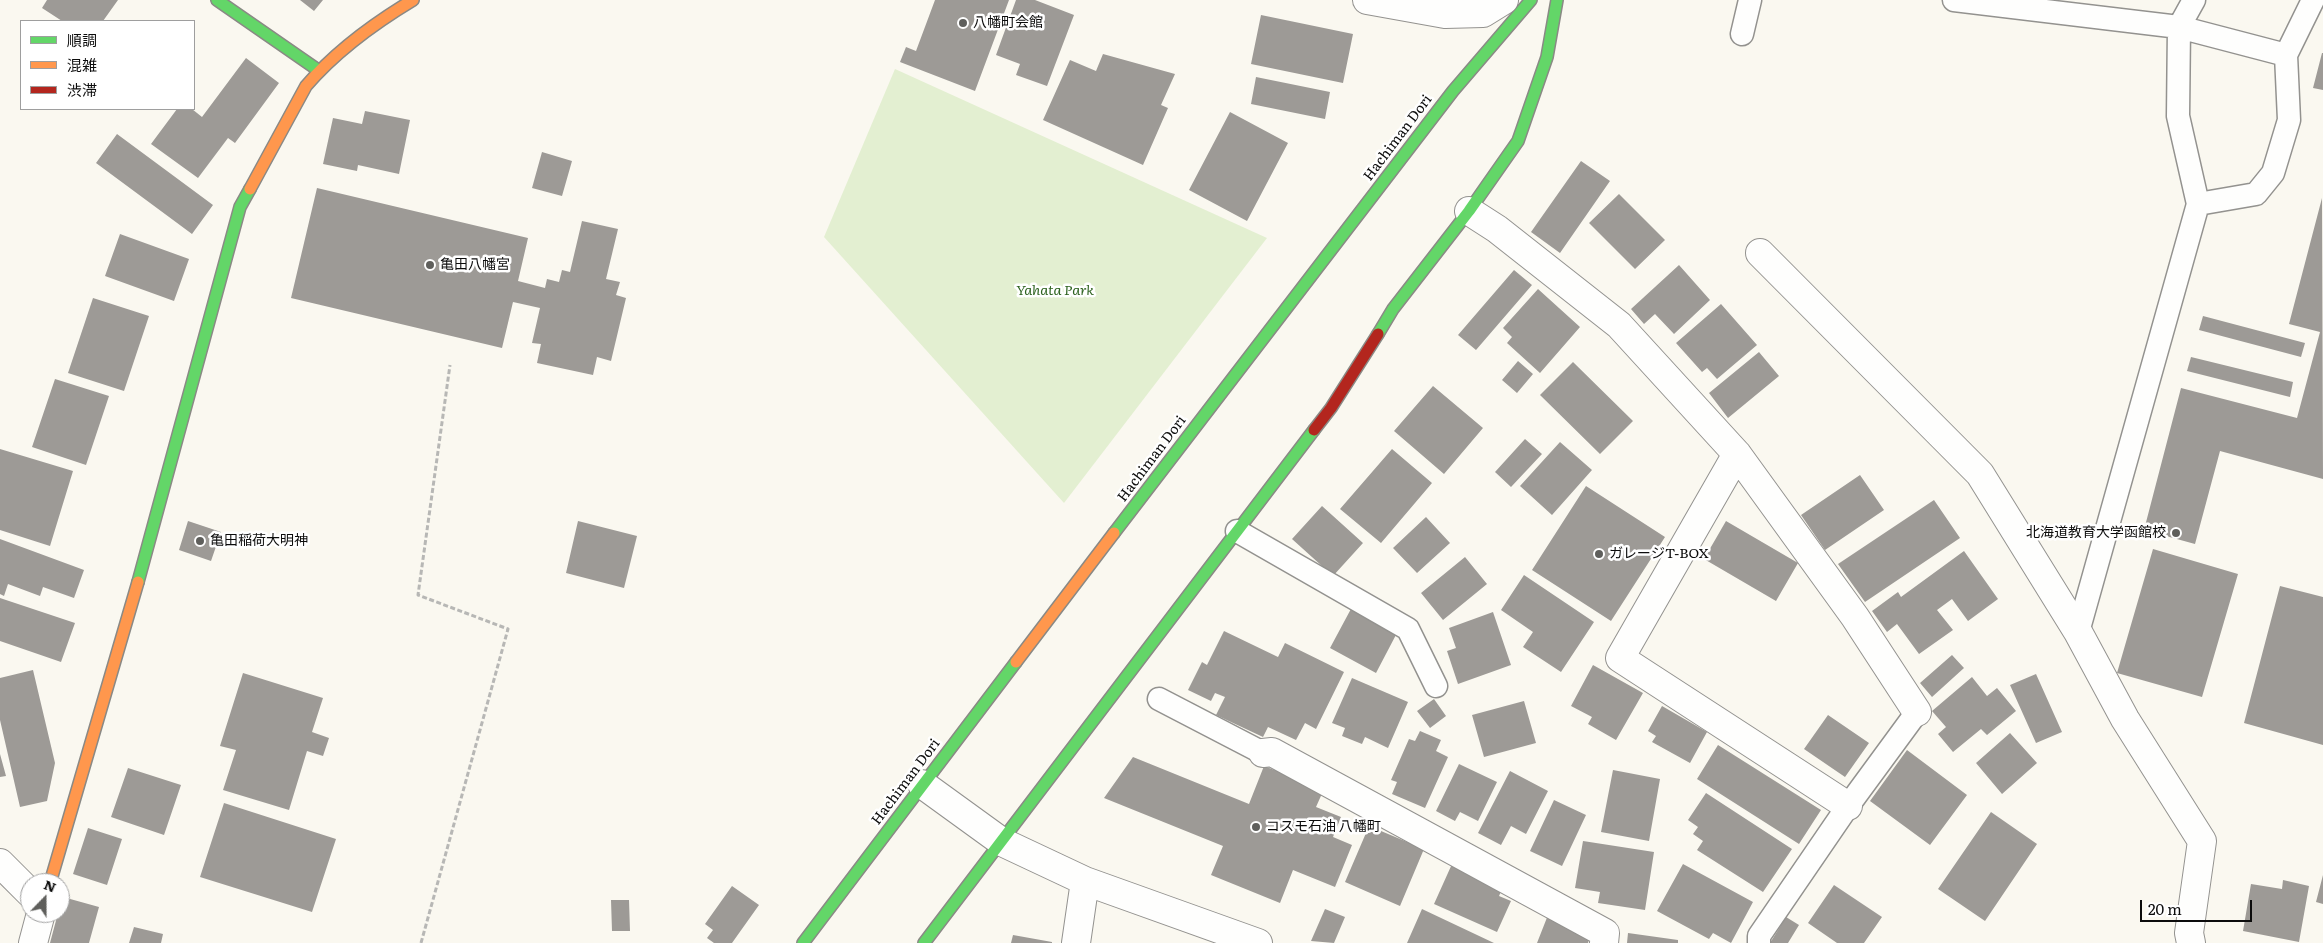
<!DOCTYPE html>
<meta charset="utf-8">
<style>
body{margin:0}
#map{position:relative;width:2323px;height:943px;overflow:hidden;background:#faf8f0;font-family:Literata,"Noto Sans JP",serif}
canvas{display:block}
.legend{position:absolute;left:20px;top:20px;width:175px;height:90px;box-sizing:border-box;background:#fff;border:1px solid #9e9e9e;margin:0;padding:6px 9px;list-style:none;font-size:15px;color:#0c0c0c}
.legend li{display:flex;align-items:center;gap:10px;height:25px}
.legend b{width:25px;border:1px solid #9e9e9e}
.north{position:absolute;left:20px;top:873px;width:50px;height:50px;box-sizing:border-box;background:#fff;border:1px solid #9e9e9e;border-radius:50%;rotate:22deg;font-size:14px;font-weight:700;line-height:20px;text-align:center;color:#0c0c0c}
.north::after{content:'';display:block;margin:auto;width:18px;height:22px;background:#5f5f5c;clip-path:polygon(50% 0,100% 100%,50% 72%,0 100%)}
.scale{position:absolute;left:2140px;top:900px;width:112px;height:22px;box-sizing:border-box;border:2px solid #0c0c0c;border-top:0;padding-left:6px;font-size:15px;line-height:18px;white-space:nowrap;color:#0c0c0c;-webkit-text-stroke:4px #fff;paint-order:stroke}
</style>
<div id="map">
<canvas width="2323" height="943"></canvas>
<ul class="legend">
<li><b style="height:6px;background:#63d668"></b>順調</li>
<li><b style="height:6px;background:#ff974d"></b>混雑</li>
<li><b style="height:6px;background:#b3261e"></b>渋滞</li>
</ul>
<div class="north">N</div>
<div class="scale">20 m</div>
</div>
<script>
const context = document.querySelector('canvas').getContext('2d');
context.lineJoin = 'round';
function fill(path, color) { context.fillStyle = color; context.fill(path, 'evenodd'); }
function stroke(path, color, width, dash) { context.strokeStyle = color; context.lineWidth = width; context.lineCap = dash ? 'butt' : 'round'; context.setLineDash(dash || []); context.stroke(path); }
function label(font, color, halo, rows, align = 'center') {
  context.font = font + ' Literata,"Noto Sans JP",serif'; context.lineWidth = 5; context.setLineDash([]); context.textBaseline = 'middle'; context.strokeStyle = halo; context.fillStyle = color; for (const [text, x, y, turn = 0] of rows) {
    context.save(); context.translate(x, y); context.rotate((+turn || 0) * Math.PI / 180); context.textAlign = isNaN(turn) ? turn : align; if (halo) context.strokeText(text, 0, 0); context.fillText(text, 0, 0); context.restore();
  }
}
const green = new Path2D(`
 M895,69L1267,238L1064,503L824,237Z`);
const building = new Path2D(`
 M47,0H118L103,21H62L42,8Z
 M300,0H323L314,11Z
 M935,0H1009L975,91L900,62L906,47L916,51Z
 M1016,0H1035L1074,15L1047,86L1016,75L1020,64L996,55Z
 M1261,15L1353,34L1343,83L1251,64Z
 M2322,53H2323V90L2313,88Z
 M1103,54L1175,74L1161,105L1168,108L1143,165L1043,120L1070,60L1096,71Z
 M246,58L279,83L235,143L228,138L198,178L151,144L177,109H192L202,117Z
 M1256,77L1330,92L1325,119L1251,104Z
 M365,111L410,120L399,174L358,165L357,171L323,164L333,118L362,124Z
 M1230,112L1288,143L1247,221L1189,190Z
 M117,134L213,205L192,234L96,163Z
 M542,152L572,161L562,196L532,188Z
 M1581,161L1610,181L1560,253L1531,232Z
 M317,188L528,238L518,281L545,288L547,279L559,282L562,270L570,272L582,221L618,229L606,279L620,282L616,295L626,298L611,361L597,357L593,375L537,363L541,344L532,343L540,308L513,302L502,348L291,298Z
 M1619,194L1665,240L1635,269L1589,223Z
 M2322,198L2323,479L2220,451L2195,544L2144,530L2181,388L2297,418L2320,332L2289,324Z
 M120,234L189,259L174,301L105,276Z
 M1679,265L1710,300L1674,334L1655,314L1644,324L1631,309Z
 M1514,270L1532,285L1476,350L1458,335Z
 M1538,289L1580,327L1540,373L1507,343L1512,337L1503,328Z
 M93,298L149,316L124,391L68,373Z
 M1721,304L1757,345L1717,379L1707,368L1702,372L1676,343Z
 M2203,316L2305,343L2301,357L2199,330Z
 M1759,352L1779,376L1728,418L1709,393Z
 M2191,357L2293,382L2290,397L2187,371Z
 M1518,361L1533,374L1517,393L1502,380Z
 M1573,362L1633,421L1600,454L1540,395Z
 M55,379L109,396L86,465L32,447Z
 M1433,386L1483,428L1444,474L1394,431Z
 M1525,439L1542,454L1511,487L1495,472Z
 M1560,442L1592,470L1552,515L1520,486Z
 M0,449L73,471L50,546L0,530Z
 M1392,449L1432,483L1381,543L1340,509Z
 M1860,475L1884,510L1825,550L1801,515Z
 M1586,486L1665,537L1611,621L1532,570Z
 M1934,500L1960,538L1865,602L1838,564Z
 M1322,506L1363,543L1333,576L1292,539Z
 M1426,517L1450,543L1417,573L1393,548Z
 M188,521L221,532L211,561L179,550Z
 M578,521L637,536L624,588L566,573Z
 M1726,521L1798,563L1776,601L1704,559Z
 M0,539L84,570L74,598L43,587L40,596L8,584L4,596L0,594Z
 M2153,549L2238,574L2202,697L2117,673Z
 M1964,551L1998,599L1968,621L1952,599L1937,610L1953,630L1919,654L1897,624L1887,632L1872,611L1898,592L1901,597Z
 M1465,557L1487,584L1443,620L1421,593Z
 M1524,575L1594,622L1561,672L1523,647L1533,632L1501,610Z
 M2280,586L2323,597V745L2244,723Z
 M0,598L75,623L61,662L0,641Z
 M1352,607L1398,631L1376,673L1330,648Z
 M1493,612L1511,665L1458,684L1447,651L1456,648L1449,628Z
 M1224,631L1278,657L1285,643L1344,672L1316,729L1305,723L1296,740L1268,727L1263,737L1216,715L1225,697L1215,693L1211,701L1188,690L1202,662L1207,665Z
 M1952,655L1964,668L1932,697L1920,683Z
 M1593,665L1643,693L1616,740L1588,724L1592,717L1571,706Z
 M33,670L55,763L47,801L20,807L0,720V678Z
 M243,673L323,698L312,732L329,738L323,756L307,751L289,810L223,790L236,750L220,746Z
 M2036,674L2062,732L2036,743L2010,685Z
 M1972,677L1987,696L1997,688L2016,711L1987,735L1981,729L1953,752L1938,734L1946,727L1932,711Z
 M1352,678L1408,702L1388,748L1365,737L1362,744L1342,736L1345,728L1332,723Z
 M1434,699L1446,716L1430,728L1417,711Z
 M1524,701L1536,743L1484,757L1472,715Z
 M1662,706L1707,732L1690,763L1652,742L1656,736L1648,731Z
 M1828,715L1869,743L1845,777L1804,749Z
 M1420,731L1441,740L1436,751L1448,757L1425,808L1392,794L1397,782L1391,780L1409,739L1415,741Z
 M2010,733L2037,763L2002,794L1976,763Z
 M1718,745L1821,810L1799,844L1697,779Z
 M1907,750L1967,795L1930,845L1870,801Z
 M0,754L6,776L0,777Z
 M1133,757L1249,804L1264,766L1324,789L1316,807L1341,817L1333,837L1352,845L1335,887L1293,870L1280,903L1211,875L1223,846L1104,798Z
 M1459,764L1497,782L1478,821L1460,812L1455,821L1436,811Z
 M128,768L181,785L164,835L111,817Z
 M1613,770L1660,779L1649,841L1601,832Z
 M1510,771L1548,791L1526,834L1511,826L1501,845L1478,833Z
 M1706,793L1792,849L1763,892L1697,850L1703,841L1693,834L1698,827L1688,820Z
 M1554,800L1586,815L1562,866L1530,851Z
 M224,803L336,839L312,912L200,877Z
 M1991,812L2037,844L1985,921L1938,889Z
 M1369,826L1424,849L1400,906L1345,882Z
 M88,828L122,839L107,885L73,874Z
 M1583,841L1654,852L1645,910L1598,903L1600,892L1575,888Z
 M1452,864L1503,887L1499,896L1511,901L1497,932L1434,904Z
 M1683,864L1753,902L1731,943L1713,933L1709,939L1657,911Z
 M2323,875V904L2316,902Z
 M2283,880L2309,886L2299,942L2243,931L2251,884L2282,889Z
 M1834,885L1882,917L1864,943H1837L1808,923Z
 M732,886L759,905L732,943H714L707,938L713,930L705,924Z
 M63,897L99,907L89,943H50L58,913H60Z
 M611,900H629L630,931H612Z
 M1325,909L1345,917L1334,943L1311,941Z
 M1422,909L1494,943H1407Z
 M1548,915L1591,933L1588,943H1537Z
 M1786,917L1799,925L1788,943H1770Z
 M134,927L163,934L161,943H129Z
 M1628,933L1678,940V943H1627Z
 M1013,935L1052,942V943H1011Z`);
const path = new Path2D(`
 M421,943L508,629L418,595L450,365`);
const lane = new Path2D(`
 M1954,0L2179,27L2178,116L2198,204L2078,632
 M2194,0L2179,27L2286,55
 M1742,34L1750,0
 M2198,204L2256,194L2273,173L2289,120L2286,55L2313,0
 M1237,531L1408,629L1436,686
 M1159,699L1263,753
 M1759,943V936L1848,806L1917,712`);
const street = new Path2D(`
 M1367,0L1445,14L1483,13L1504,0
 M1469,211L1497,229L1619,325L1737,454L1855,617L1917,712
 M1760,253L1980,474L2078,632L2125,719L2202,841L2189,933L2191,943
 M1737,454L1620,658L1848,806
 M1263,753L1272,752L1605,933L1604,943
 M922,784L1002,842L1085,881L1258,943
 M0,863L30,893
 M33,943L41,913
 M1076,943L1085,881`);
const fast = new Path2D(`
 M217,0L318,70
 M1378,334L1393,309L1469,211L1518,141L1547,57L1557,0
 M1114,533L1453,91L1531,0
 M138,582L240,207L250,189
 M803,943L1016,662
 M924,943L1314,430`);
const slow = new Path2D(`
 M250,189L306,86C336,51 373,24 413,0
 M1016,662L1114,533
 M50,883L138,582`);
const jam = new Path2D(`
 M1314,430L1331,408L1378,334`);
const markers = [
 [963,23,5,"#5f5f5c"],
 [430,265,5,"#5f5f5c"],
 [2176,533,5,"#5f5f5c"],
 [200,541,5,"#5f5f5c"],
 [1599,554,5,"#5f5f5c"],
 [1256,827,5,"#5f5f5c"]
];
const poiNames = [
 ["八幡町会館",973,23],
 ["亀田八幡宮",440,265],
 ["北海道教育大学函館校",2166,533,"right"],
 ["亀田稲荷大明神",210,541],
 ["ガレージT-BOX",1609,554],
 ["コスモ石油 八幡町",1266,827]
];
const streetNames = [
 ["Hachiman Dori",1398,138,-53],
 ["Hachiman Dori",1152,459,-53],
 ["Hachiman Dori",906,782,-53]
];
const parkNames = [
 ["Yahata Park",1055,291]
];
fill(green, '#e3efd1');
fill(building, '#9d9a96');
stroke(lane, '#93928f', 25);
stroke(street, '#93928f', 30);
stroke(fast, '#8a8985', 14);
stroke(slow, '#8a8985', 14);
stroke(jam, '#8a8985', 14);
stroke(path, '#b7b7b5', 3, [5, 2.5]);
stroke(lane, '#fefefd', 22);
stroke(street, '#fefefd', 28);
stroke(fast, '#63d668', 11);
stroke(slow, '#ff974d', 11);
stroke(jam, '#b3261e', 11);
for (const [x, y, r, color] of markers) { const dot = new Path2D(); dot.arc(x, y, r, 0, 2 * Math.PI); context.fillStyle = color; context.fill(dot); stroke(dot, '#fff', 2); }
label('14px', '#0c0c0c', '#fff', poiNames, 'left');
label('14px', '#0c0c0c', '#fff', streetNames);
label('italic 14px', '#2d621f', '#fff', parkNames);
</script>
